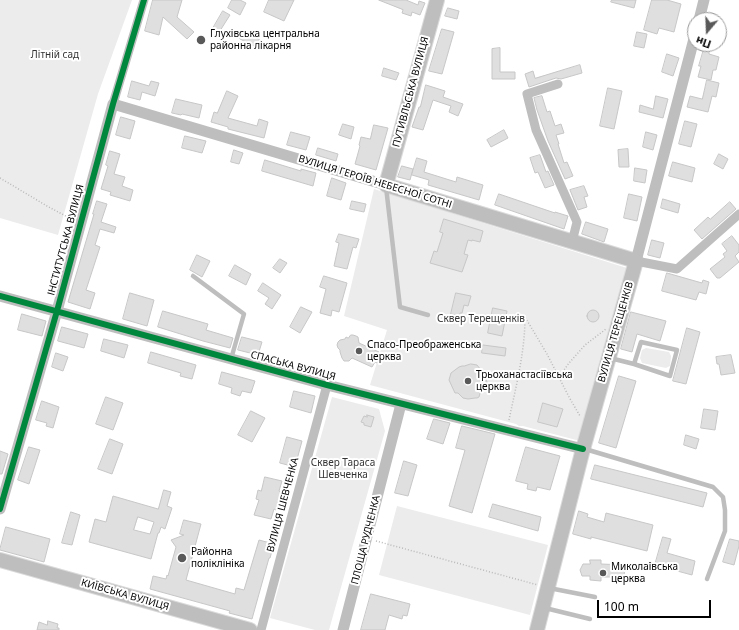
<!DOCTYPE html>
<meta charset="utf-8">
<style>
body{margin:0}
#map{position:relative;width:739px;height:630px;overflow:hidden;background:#fff;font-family:"Noto Sans",sans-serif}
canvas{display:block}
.north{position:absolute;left:687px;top:12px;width:40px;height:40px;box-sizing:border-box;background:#fff;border:1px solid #999;border-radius:50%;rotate:199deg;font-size:11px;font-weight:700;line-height:16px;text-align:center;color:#000}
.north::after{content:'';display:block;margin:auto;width:14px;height:18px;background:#595959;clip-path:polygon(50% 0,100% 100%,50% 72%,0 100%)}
.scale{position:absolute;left:597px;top:600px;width:114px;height:18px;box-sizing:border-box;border:2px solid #000;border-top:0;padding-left:5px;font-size:12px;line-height:14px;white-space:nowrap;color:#000;-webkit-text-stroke:3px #fff;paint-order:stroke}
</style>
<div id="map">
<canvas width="739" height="630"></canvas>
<div class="north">Пн</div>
<div class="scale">100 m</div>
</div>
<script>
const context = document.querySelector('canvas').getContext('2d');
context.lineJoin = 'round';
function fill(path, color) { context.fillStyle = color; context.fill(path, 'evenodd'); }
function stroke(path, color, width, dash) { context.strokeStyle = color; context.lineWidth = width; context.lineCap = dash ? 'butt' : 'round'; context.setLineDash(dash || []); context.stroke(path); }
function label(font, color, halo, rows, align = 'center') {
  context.font = font + ' "Noto Sans",sans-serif'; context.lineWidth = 4; context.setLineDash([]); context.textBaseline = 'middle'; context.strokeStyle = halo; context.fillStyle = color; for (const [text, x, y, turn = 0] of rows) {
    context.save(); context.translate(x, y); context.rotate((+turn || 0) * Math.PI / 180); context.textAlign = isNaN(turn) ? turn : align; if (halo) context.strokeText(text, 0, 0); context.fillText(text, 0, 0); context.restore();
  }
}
const green = new Path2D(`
 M0,0H132L98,94L58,235L0,218Z
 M374,189L627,268L580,441L523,426H519L516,424L370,385L387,330L344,316Z
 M646,348L669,352L671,356L670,366L666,368L642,363L640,358L642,350Z
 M332,397L379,409L385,431L329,630H315L270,618Z
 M397,506L548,545L530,615L379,575Z`);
const building = new Path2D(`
 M153,0H182L177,17L194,32L187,39L163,17L159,35L145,31Z
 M232,0H240L246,3L240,15L228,8Z
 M269,0H294L284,21L264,12Z
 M379,0H406L418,5L419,1L425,3L420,15L412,12L411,16L402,13L403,10Z
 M612,0H636L634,8L611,2Z
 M652,0H667L681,4L674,32L659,28L657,34L644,30Z
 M448,8L459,11L457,19L445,16Z
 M223,11L230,15L218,34L212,30Z
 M442,29L454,32L442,74L429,71Z
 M244,31L260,40L256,47L240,39Z
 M637,32L647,34L644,48L634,46Z
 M500,48V72H515V79H492V49Z
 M704,49L709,51V54L719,57L716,70H713L711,80L698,77L701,66H699Z
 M667,54L679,58L673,76L662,72Z
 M580,65L582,73L561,79L556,78L529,87L525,74L533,71L535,78Z
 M384,68L399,73L396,80L382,76Z
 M707,80L719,83L716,97L712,96L708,112L687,107L690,96L702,99Z
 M132,81L149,86L151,81L159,83L155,96L142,92L140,100L128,97Z
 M426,85L445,91L443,97L463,104L458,116L449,112L451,106L433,100L423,130L412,127L419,107H420Z
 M608,88L622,91L614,129L600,126Z
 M227,91L238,96L228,118L257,126L259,119L268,122L264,138L228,129V127L211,122L214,112L217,113Z
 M542,96L547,112L550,111L555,126L561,124L564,133L556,135L559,144H558L564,163L567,162L573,176L565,179L548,141L537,110L534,98Z
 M656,96L668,99L663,118L639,112L640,105L653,109Z
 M176,99L202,105L199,118L182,114L181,115L172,113Z
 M121,117L135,121L130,139L116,135Z
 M685,121L697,124L691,147L679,144Z
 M343,124L354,127L351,139L339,135Z
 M374,125L388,128L376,170L355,164L360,146L359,145L361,137L370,139Z
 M504,130L508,138L491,147L487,140Z
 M291,132L310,137L306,150L287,145Z
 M646,132L657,135L653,150L643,147Z
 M185,136L206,141L202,153L182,148Z
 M318,148L338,154L336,161L316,155Z
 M628,149L629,167H619L618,150Z
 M234,150L243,153L239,164L231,162Z
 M110,151L120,154L114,174L125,177L122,186L133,190L130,201L110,195L111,192L101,189L108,166L106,165Z
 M719,154L728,159L723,169L714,164Z
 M540,155L546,172L548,171L554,185L545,188L538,172L535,173L530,158Z
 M417,158L427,161L424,172L456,182L457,177L483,185L479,200L428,185L429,180L412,175Z
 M265,160L301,171V169L316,173L313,186L262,171Z
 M673,162L695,168L692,182L669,176Z
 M402,166L413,169L410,180L398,177Z
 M635,168L647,170L645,183L634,181Z
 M332,178L346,183L341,200L327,196Z
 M584,186L588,196L584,197L587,207L578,210L570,190Z
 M499,194L555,213V212L568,216L564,229L495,205Z
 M629,194L642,197L637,221L624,218Z
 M663,199L680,204L678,213L661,208Z
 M97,201L107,204L101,222L116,227L114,233L100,229L95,245L100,247L86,290L95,293L90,309L68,302L94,214H93Z
 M352,201L366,204L364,212L350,209Z
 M730,202L736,209L702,239L694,230L708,217L710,219Z
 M444,219L483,231L480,242L472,240V241L468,240L464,254L468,255L462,272L430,263L434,251L437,252L443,233L440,232Z
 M586,222L608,229L604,242L582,234Z
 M339,234L359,239L356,248L353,247L347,269L334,266L339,243L336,242Z
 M732,236L739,245V252L735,256L739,262L720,278H717L710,269L725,257L723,254L727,251L722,244Z
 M652,240L664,243L660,258L648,255Z
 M197,255L210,261L202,277L190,270Z
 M280,259L287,263L280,273L273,268Z
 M235,265L251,274L246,285L229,276Z
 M667,273L702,283L703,280L709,282L706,294L699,292L696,300L662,291Z
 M324,276L347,283L339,312L332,310L331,316L320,313L326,289L320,287Z
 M263,283L281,295L272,309L265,304L269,298L258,291Z
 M130,293L154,300L147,326L123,319Z
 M456,293L471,296L468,306L464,305L462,313H460L459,316L451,314Z
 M301,307L312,312L300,333L290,327Z
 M493,308L507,311L502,336L488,333Z
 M587 316a6 6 0 1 1 12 0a6 6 0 1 1-12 0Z
 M163,311L208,324L206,330L233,338L230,348L203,341L158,327Z
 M631,312L666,321L660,341L637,334L632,352L621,349Z
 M22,314L46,321L42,336L18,330Z
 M62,327L88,334L84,348L58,341Z
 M687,328L700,332L686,384L673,381Z
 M351,335H353L356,336L358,337L359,343L379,352L377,357H379L377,363L375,362L372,367L352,358L349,361H344L342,358L340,352V350L338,348L337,345L338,342L340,340L345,339L346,337L348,338Z
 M242,337L262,342L258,355L238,350Z
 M104,339L128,345L124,358L101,351Z
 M483,345L506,348L505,356L482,353Z
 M151,352L196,365L192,379L180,376L181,373L148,363Z
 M56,353L68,357L63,371L52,367Z
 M731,355L735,373L721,375L719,364H717L716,357Z
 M471,364L477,365L481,370L484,371L485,374V376L487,382L485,390L480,393L479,397L477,398H475L468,399L463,398L458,393H455L449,380L451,373L459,367L462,366H464Z
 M222,372L255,381L251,393L242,391L240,396L231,393L232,388L219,384Z
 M619,376L636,381L616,448L599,443Z
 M294,391L315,396L311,413L290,407Z
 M106,397L123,403L113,430L96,424Z
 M42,401L59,407L53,428L46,426L47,423L36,420Z
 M543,403L563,409L557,427L538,422Z
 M704,409L718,411L715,430L701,428Z
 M251,411L265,418L252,442L238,435Z
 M367,415L374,417L371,427L364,425V423L361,422L364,416L367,417Z
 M434,419L450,423L443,444L427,439Z
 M462,426L495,434L472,513L449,506L465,450L456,448Z
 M686,435L699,439L696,449L684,445Z
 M287,437L302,441L295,467L280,463Z
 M110,439L123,444L112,474L98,469Z
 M29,447L40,450L29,484L18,480Z
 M526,447L560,456L550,490L537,487L536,491L527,489L528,484L516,481Z
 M0,451L8,454L2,474H0Z
 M404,461L417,465L408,496L395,493Z
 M595,465L707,493L703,507L591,479Z
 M265,477L282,481L279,491L282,493L276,510L274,509L271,519L254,515L259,500L256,499L258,490L261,491Z
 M164,490L171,492L167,506L172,508L165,529L161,527L159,533H158L151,559L89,542L95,519L106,522L113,496L158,509ZM138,517L154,522L150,534L134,530Z
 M493,504L541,517L538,531L489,517Z
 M579,511L588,514L587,517L604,522L606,513L653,525L647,551L591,537V539L573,534Z
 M71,512L80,515L72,545L62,543Z
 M184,520L201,524L186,580L235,594L236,588L244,590L259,540L274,544L270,558H269L252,619L229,613L230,611L150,589L153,576L166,579L167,575L168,576L176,547L171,540L184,535L180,534Z
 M6,527L50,539L44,562L0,550Z
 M663,537L671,539L667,553L695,561L692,575L655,565Z
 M730,539L739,541V546L734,565L723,562Z
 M590,560H601V564L625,565L624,577H601V581L590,580V576H582L580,570L583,564H590Z
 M371,594L410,604L407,616L403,615L402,619L389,615L385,630H361Z
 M48,621L58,624L57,628H59V630H37L39,622L47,625Z`);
const path = new Path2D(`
 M0,178L47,206L73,220
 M559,377L569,363L585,345L606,329
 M509,420C516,386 525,352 525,317L547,354L569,397L580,416
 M376,541L538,585`);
const service = new Path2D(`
 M386,187L400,307L428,315
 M193,276L244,314L231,359
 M610,358L634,364L670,376L677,350L641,342L634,364
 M585,449L713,487L723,497L725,510V531L707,579
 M549,588L595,597
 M545,608L590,619`);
const minor = new Path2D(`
 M558,84L527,94L536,130L577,222L572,242
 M113,104L144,0
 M636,261L677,269L739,214
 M261,630L327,385`);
const tertiary = new Path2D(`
 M699,20L704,0
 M636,261L695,35
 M0,296L327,385L583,449
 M0,509L57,311L113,104L386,185
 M343,630L401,404`);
const primary = new Path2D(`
 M437,0L386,185L636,261L583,449L537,630
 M0,560L250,630`);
const cycleway = new Path2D(`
 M0,296L327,385L583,449
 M0,509L57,311L113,104L144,0`);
const markers = [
 [201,40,5,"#595959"],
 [359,351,4,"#595959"],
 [468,381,4,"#595959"],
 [182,558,5,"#595959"],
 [603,573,4,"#595959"]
];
const poiNames = [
 ["Глухівська центральна",210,34],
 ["районна лікарня",210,46],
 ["Спасо-Преображенська",367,345],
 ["церква",367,357],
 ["Трьоханастасіївська",476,375],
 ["церква",476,387],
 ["Районна",191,552],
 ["поліклініка",191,564],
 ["Миколаївська",611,567],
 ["церква",611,579]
];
const parkNames = [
 ["Літній сад",55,55],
 ["Сквер Терещенків",481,319],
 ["Сквер Тараса",343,463],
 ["Шевченка",343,475]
];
const streetNames = [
 ["ПУТИВЛЬСЬКА ВУЛИЦЯ",411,92,-75],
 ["ВУЛИЦЯ ГЕРОЇВ НЕБЕСНОЇ СОТНІ",375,182,17],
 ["ІНСТИТУТСЬКА ВУЛИЦЯ",66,240,-75],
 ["ВУЛИЦЯ ТЕРЕЩЕНКІВ",616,332,-74],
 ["СПАСЬКА ВУЛИЦЯ",293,366,15],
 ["ВУЛИЦЯ ШЕВЧЕНКА",283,505,-75],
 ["ПЛОЩА РУДЧЕНКА",366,540,-76],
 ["КИЇВСЬКА ВУЛИЦЯ",125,595,16]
];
fill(green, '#ececec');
fill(building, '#dfdfdf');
stroke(building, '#c7c7c7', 1);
stroke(primary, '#dbdbdb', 16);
stroke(path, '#b9b9b9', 1.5, [1, 2]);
stroke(service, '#bebebe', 4.5);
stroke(minor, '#bebebe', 9);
stroke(tertiary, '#bebebe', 11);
stroke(primary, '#bebebe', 14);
stroke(cycleway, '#00873e', 6);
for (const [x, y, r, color] of markers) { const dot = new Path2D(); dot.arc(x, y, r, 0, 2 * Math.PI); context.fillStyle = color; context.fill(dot); stroke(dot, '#fff', 1.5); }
label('10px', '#000', '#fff', poiNames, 'left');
label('10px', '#333', '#fff', parkNames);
label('10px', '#000', '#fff', streetNames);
</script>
